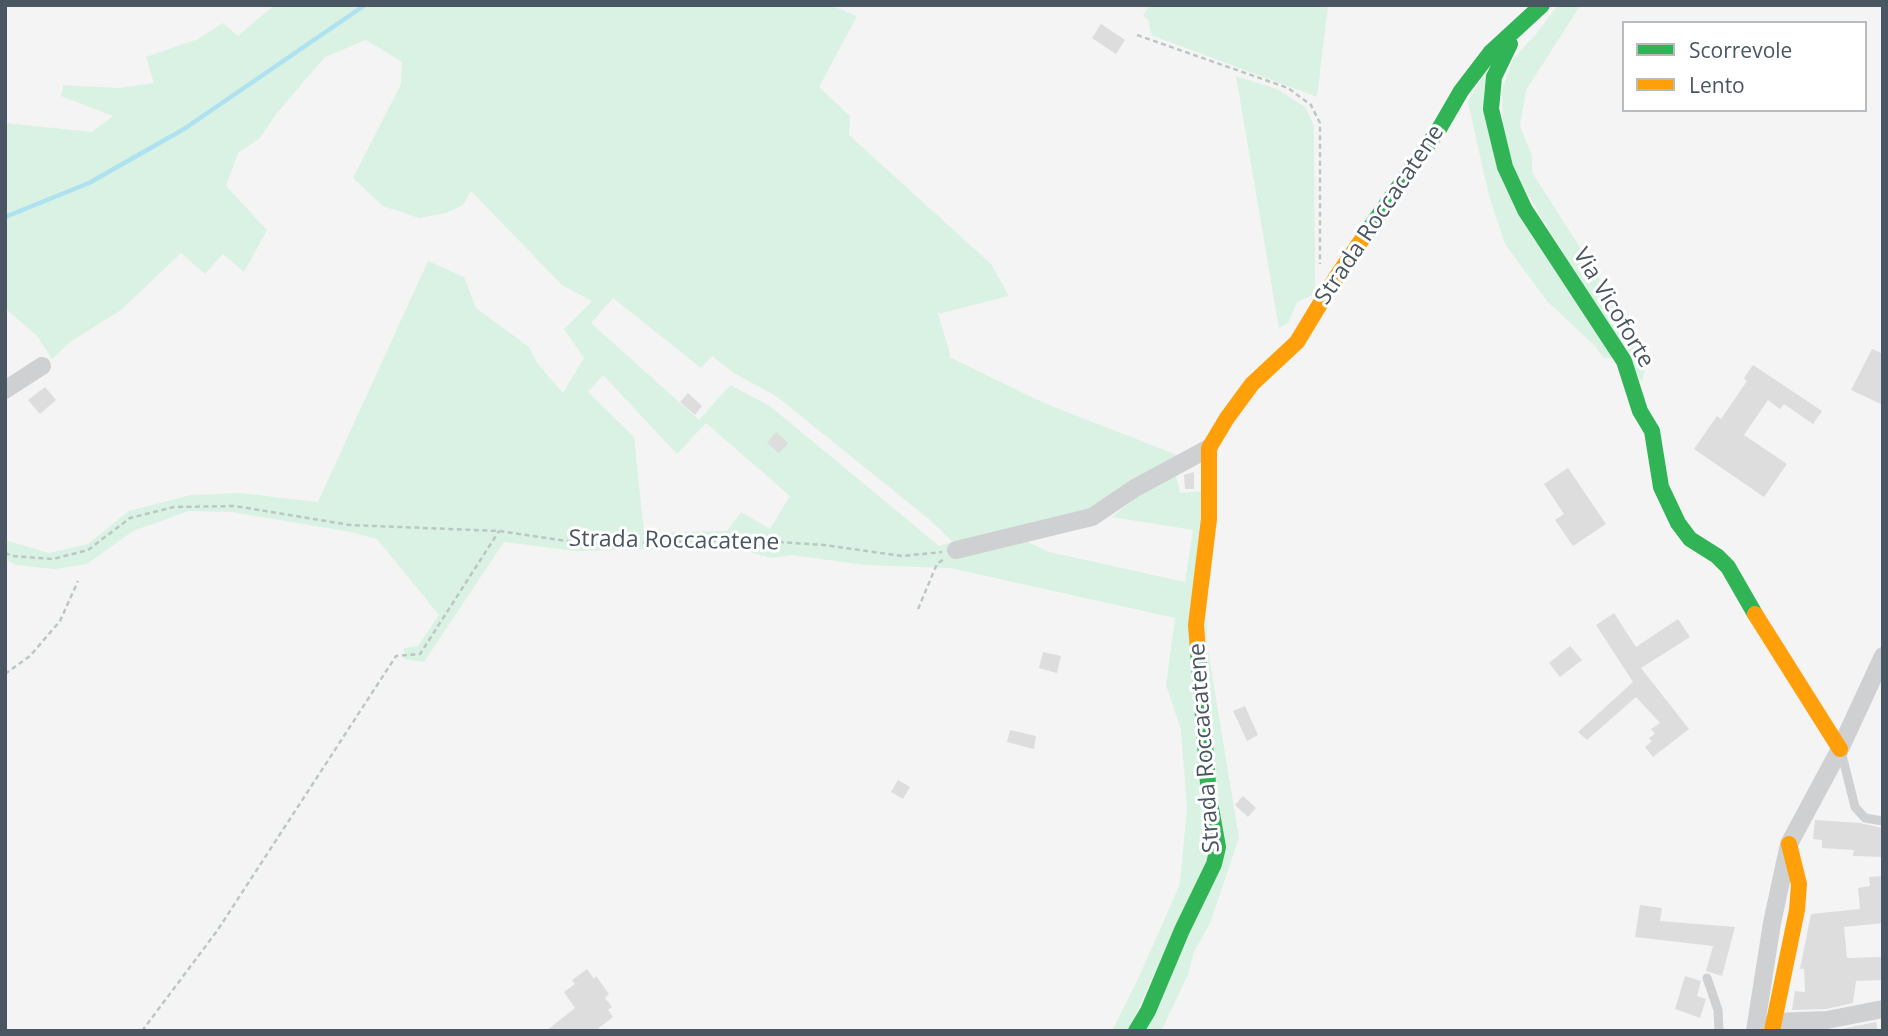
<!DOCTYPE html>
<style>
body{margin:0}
#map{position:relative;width:1888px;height:1036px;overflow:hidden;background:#f4f4f4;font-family:"Open Sans",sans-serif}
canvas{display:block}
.frame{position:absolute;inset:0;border:7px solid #4a5661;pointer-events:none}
.legend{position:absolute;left:1622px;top:21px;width:245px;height:91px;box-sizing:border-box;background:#fff;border:2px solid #b7bbc0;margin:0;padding:9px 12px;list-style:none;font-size:21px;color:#4a5661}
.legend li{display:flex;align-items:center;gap:14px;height:35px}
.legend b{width:35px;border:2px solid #b7bbc0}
</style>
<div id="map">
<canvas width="1888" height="1036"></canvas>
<div class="frame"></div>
<ul class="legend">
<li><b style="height:9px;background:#30b455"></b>Scorrevole</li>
<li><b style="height:9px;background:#ff9f0a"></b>Lento</li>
</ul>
</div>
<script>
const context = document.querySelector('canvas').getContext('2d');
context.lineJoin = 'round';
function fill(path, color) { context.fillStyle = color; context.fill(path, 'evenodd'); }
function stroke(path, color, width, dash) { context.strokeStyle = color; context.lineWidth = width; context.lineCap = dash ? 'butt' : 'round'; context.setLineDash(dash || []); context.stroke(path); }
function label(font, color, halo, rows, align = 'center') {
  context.font = font + ' "Open Sans",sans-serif'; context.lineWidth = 6; context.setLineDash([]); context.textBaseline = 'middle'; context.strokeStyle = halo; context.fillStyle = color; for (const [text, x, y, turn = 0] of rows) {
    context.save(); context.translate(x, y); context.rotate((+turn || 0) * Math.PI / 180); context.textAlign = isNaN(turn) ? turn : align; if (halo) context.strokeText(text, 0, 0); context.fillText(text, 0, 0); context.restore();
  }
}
const green = new Path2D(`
 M274,5H830L857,16L819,87L850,116L849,135L991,264L1009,296L938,314L950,354L949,357L1044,403L1177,455L1092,510L1011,534L1049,552L1185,582L1193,530L1112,517L1137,497L1176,474L1180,493L1203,491L1213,846L1128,1031H1112L1138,979L1180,884L1187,807L1181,730L1166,685L1175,618L950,568L865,565L792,555L771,558L749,552L665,549L576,551L504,542L424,662L404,659V648L418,646L439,615L377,539L351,532L232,512L189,511L133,531L87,564L55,569L16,565L5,559V540L49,553L88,544L129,511L191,495L240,493L318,502L428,261L464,277L476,308L529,347L537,363L563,393L584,358L564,329L592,301L562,285L471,191L463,205L446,213L419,218L383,206L353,178L401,84L402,62L366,40L325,57L276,114L260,138L238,153L226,186L267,230L244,272L223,254L205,274L181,253L121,310L70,342L52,359L37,336L5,308V123L92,132L113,116L61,96L63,85L119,88L154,83L146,57L198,39L223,23L238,36ZM613,298L701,368L712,356L734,373L776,396L930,520L953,542L939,546L770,406L730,385L699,420L591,323ZM603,375L677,454L706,423L790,496L770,529L741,512L727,531L644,533L634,437L588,392Z
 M1150,5H1328L1317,97L1151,35L1149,21L1143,15Z
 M1558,5L1580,6L1526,90L1520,126L1532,156V172L1643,347L1646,364L1642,382L1513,170L1503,132L1502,90L1513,59L1536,34Z
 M1494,57L1490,130L1615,358H1604L1595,346L1547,301L1505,244L1489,196L1468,102Z
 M1236,76L1277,89L1305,107L1314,126L1315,294L1297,302L1288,323L1279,328Z
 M1206,638L1239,838L1210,923L1194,952L1188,975L1161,1031H1143L1217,867Z`);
const stream = new Path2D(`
 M5,217L89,183L184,129L365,5`);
const building = new Path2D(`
 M1101,24L1125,40L1116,54L1092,38Z
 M1872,349L1883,354V405L1851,390Z
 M1753,365L1822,411L1813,424L1784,404L1780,409L1768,400L1744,435L1787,464L1764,497L1694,449L1717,416L1721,419L1747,381L1744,378Z
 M45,387L56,400L40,414L28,400Z
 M688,393L702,406L695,415L680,402Z
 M776,432L788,443L779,453L767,443Z
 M1568,468L1606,524L1573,546L1555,520L1564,514L1544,484Z
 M1194,472V489H1185L1184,475Z
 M1614,613L1636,647L1678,619L1690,637L1641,668L1689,729L1653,757L1645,747L1652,741L1649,738L1655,734L1651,729L1660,723L1636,697L1587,740L1578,732L1633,682L1596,625Z
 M1570,646L1582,660L1560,677L1549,663Z
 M1043,652L1061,656L1057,673L1039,668Z
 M1245,706L1258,735L1247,741L1233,711Z
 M1010,730L1036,736L1034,749L1007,742Z
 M898,780L910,787L903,799L891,792Z
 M1243,796L1256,808L1248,817L1235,805Z
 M1815,820L1860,823L1883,828V857L1853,856L1854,850L1822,848V840L1813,839Z
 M1883,876V923L1844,927L1847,958L1883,957V980L1856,981L1853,1003L1826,1009L1792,1010L1795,991L1805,992L1804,969H1800L1811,914L1860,909L1858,888L1870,886L1869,877Z
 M1640,905L1662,908L1660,921L1735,927L1722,976L1706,971L1713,946L1635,937Z
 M587,969L594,979L596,976L609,994L605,998L612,1007L608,1010L613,1017L595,1031H546L575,1008L564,992L575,984L572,980Z
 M1685,976L1701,981L1697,996L1706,999L1700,1018L1675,1009Z
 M1876,1022L1878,1031H1831Z`);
const path = new Path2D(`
 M1137,35L1288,88L1311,105L1320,123V264
 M5,553L12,556L53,559L88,550L130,518L174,507L235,506L350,525L499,531L586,544L747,540L824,545L902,556L942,552
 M918,609L937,564L945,558
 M5,674L30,656L60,621L78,581
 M142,1031L217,931L396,656L420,654L499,531`);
const lane = new Path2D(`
 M1841,751L1855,807L1865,818L1883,821
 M1707,978L1718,1010L1719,1031`);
const street = new Path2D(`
 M5,390L42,366
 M956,550L1092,517L1135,488L1209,448
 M1773,1022L1827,1020L1883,1009
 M1755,1031L1772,923L1789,844L1840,749L1883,656`);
const fast = new Path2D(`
 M1510,44L1494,77L1491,109L1505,167L1525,210L1624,361L1640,411L1652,431L1661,487L1678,523L1690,539L1717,556L1728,567L1755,614
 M1365,235L1439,129L1461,91L1490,53L1542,5
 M1136,1031L1148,1011L1182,930L1214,864L1218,847L1209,797L1198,651`);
const slow = new Path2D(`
 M1755,614L1840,749
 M1198,651L1196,625L1209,519V448L1227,418L1252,384L1297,342L1337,276L1365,235
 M1772,1031L1797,910L1799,884L1789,844`);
const streetNames = [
 ["Strada Roccacatene",1380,215,-56],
 ["Via Vicoforte",1613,308,59],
 ["Strada Roccacatene",674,541,1],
 ["Strada Roccacatene",1205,748,-94]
];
fill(green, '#d9f2e3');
stroke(stream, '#aee2f0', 4.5);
fill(building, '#ddddde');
stroke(path, '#bcc7c4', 2.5, [5, 3.5]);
stroke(lane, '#ced0d2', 9);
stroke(street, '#ced0d2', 18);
stroke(fast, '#30b455', 16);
stroke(slow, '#ff9f0a', 16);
label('23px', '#4a5661', '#fff', streetNames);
</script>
